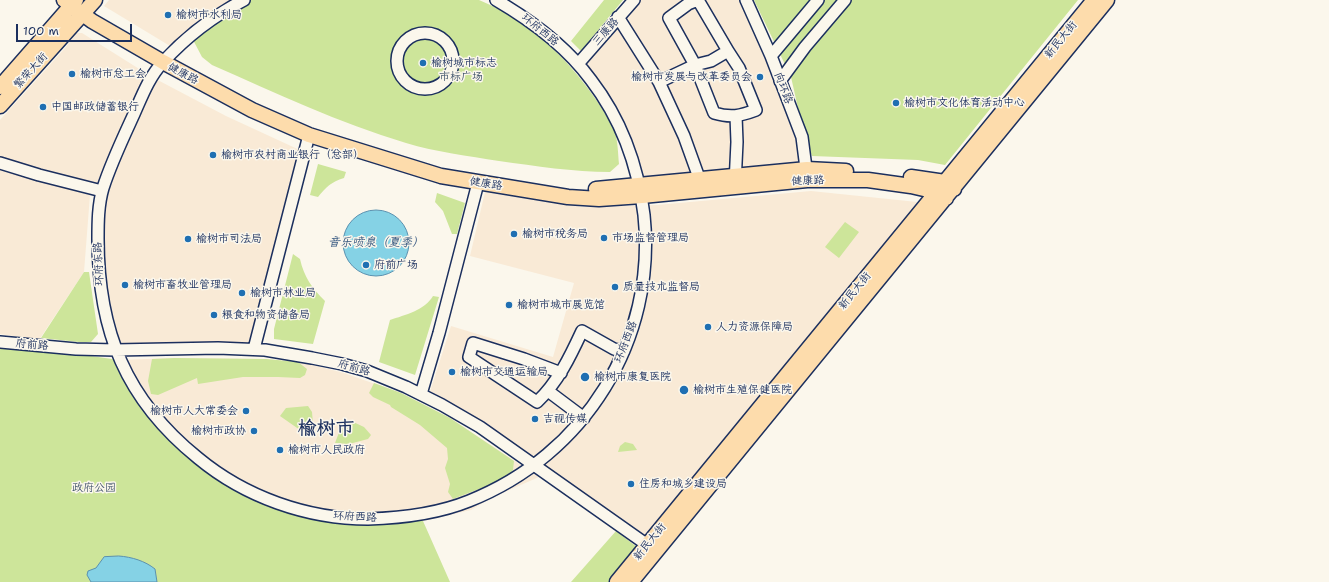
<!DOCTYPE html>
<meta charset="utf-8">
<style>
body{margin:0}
#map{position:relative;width:1329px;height:582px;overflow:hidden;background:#fbf7ec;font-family:"Shantell Sans",sans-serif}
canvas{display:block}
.scale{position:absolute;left:16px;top:24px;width:116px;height:18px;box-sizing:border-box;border:2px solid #1b2f5e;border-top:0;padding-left:5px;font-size:12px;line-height:14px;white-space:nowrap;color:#1b2f5e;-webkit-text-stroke:3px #fbf7ec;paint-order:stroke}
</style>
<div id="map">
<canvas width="1329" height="582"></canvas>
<div class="scale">100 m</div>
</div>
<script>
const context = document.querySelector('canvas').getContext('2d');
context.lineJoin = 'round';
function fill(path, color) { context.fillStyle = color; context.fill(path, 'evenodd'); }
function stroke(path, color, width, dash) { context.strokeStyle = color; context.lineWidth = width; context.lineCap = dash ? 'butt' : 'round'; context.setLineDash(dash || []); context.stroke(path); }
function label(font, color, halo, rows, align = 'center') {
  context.font = font + ' "Shantell Sans","LXGW WenKai TC",sans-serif'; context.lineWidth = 3; context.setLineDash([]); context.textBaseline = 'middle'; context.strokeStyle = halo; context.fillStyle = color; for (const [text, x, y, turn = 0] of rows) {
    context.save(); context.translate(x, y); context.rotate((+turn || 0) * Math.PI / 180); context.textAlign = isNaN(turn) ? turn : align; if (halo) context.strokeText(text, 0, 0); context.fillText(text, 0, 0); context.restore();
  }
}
const built = new Path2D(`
 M109,0H233L175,49L104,6Z
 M633,0H746L771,56L806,163L637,177L614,116L578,64Z
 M76,33H82L152,77L226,116L304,152L254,349L115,350L100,287L102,191L60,174L0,157V120L66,47Z
 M0,168L90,195L84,272L39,340L0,334Z
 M811,191L927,203L651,540L428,398L451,326L553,357L574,283L470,256L485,192L583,207L657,205Z
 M175,358L266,359L305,363L344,373L401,393L450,418L539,477L491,498L471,510L423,521L396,518L328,516L242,488L166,428L119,360Z`);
const green = new Path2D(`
 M245,0H479C528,20 568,58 597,101C603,110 611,122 615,133C618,142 618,154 619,164L610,172C573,172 536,166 499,161C468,156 436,152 406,143C339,123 276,93 212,65L202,57L191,36Z
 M604,0H623L581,51L571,41Z
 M754,0H1078L945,165L918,160L812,156L803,130L791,77Z
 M318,164L346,172L344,178C331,182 326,187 318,197L310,195Z
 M437,193L465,203L457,234H452L443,211L435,202Z
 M845,222L859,232L839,258L825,247Z
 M293,254L300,259C304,277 312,288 325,301L313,344L274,339V329Z
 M84,272H89L98,334L91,342H79L41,338Z
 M433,296L439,297L415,375L379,362L390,320C405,315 425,310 433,296Z
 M0,343L119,360L166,428L242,488L328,516L396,518L423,521L450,582H0Z
 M175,358L266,359L298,362L307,369L305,375L300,378L278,377H243L198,384L197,378L158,395L151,394L148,381L152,359Z
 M374,383L401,393L450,418L514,461L513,470L505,479L453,499L448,492L450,484L445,468L448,459L447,448L420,425L391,407L390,405L373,397L369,393Z
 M308,406L312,412L314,436L300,430L280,416L286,408Z
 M349,420L364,427L371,435L368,439L349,444L335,443L343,422Z
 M625,442L633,444L637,450L618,452L620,446Z
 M616,531L637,547L609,582H571Z`);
const water = new Path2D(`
 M343 243a33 33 0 1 1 66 0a33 33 0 1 1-66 0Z
 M119,556C132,557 145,561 155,569L157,582H91L87,575L88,571L96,568L104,557Z`);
const minor = new Path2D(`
 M244,0C213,16 186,37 163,62C149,77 142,96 134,114C123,138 111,163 103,188C98,205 98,223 98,239C98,331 126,400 198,458C245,497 307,519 368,519C402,518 437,514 469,501C585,455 657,340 644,215C638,166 621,119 591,80C566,46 532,21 496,0
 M746,0L771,56L802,137L807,176
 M618,17L659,82L684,136L702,186
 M397 61a28 28 0 1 1 56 0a28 28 0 1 1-56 0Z
 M771,56L818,0
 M578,64L634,0
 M780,81L805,47L845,0
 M659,82L695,65L714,113C731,118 740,116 756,110L739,68L728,51L711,61L695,65L669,18L688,4L698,0L728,51
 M0,163L39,175L102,191
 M735,184L737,142L736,116
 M0,342L76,349L115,350L218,348L265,350L312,358L342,364L367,371L406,387L442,405L480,427L653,549
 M254,349L309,135
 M561,373L524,359L473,343L469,357L537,402C558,382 570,357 582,331L614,349L624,351
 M548,391L584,418
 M421,394L439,333L478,183`);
const major = new Path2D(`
 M64,0L92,21L163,62L252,110L309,135L441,176L568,197L599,199L642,196L807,180H868L911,186L937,192L946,198
 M0,87L76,0
 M0,106L95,0
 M911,177L945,182L954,189
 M596,189L807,169L846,171
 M617,582L1094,0
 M631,582L1107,0`);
const markers = [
 [168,15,4,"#1f6fb2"],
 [423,63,4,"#1f6fb2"],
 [72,74,4,"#1f6fb2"],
 [760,77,4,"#1f6fb2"],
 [896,103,4,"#1f6fb2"],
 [43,107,4,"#1f6fb2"],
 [213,155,4,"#1f6fb2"],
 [514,234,4,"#1f6fb2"],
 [604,238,4,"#1f6fb2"],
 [188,239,4,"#1f6fb2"],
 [366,265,4,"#1f6fb2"],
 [125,285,4,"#1f6fb2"],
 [615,287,4,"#1f6fb2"],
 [242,293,4,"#1f6fb2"],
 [509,305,4,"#1f6fb2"],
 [214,315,4,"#1f6fb2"],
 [708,327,4,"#1f6fb2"],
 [452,372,4,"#1f6fb2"],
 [585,377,5,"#1f6fb2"],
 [684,390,5,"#1f6fb2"],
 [246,411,4,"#1f6fb2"],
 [535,419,4,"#1f6fb2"],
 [254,431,4,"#1f6fb2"],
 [280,450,4,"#1f6fb2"],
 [631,484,4,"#1f6fb2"]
];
const poiNames = [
 ["榆树市水利局",176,15],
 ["榆树城市标志",431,63],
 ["榆树市总工会",80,74],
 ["榆树市发展与改革委员会",752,77,"right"],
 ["榆树市文化体育活动中心",904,103],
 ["中国邮政储蓄银行",51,107],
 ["榆树市农村商业银行（总部）",221,155],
 ["榆树市税务局",522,234],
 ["市场监督管理局",612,238],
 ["榆树市司法局",196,239],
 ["府前广场",374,265],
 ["榆树市畜牧业管理局",133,285],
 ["质量技术监督局",623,287],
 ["榆树市林业局",250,293],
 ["榆树市城市展览馆",517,305],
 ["粮食和物资储备局",222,315],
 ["人力资源保障局",716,327],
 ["榆树市交通运输局",460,372],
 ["榆树市康复医院",594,377],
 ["榆树市生殖保健医院",693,390],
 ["榆树市人大常委会",238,411,"right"],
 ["吉视传媒",543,419],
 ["榆树市政协",246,431,"right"],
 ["榆树市人民政府",288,450],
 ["住房和城乡建设局",639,484]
];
const streetNames = [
 ["环府西路",540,30,39],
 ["三康路",606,32,-49],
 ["新民大街",1061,40,-51],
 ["繁荣大街",31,71,-48],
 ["健康路",183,74,28],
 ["向环路",783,88,69],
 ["健康路",808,181,-2],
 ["健康路",486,184,9],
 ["环府东路",99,264,-93],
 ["新民大街",855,291,-51],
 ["环府西路",626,342,-69],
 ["府前路",32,345,5],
 ["府前路",354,368,16],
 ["环府西路",355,517,3],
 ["新民大街",650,542,-51]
];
const parkNames = [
 ["市标广场",461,77],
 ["政府公园",94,488]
];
const waterNames = [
 ["音乐喷泉（夏季）",376,243]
];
const townNames = [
 ["榆树市",326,429]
];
fill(built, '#f9ead6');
fill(green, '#cde59a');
fill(water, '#85d2e5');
stroke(water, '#5b91af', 1);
stroke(minor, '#1b2f5e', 14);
stroke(major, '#1b2f5e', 17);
stroke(minor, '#fbf7ec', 11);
stroke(major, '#fddcac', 14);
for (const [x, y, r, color] of markers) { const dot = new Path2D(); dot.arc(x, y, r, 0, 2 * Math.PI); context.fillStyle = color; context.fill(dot); stroke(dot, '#fbf7ec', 1.5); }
label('11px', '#1b2f5e', '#fbf7ec', poiNames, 'left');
label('11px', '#1b2f5e', '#fbf7ec', streetNames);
label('11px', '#3f536a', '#fbf7ec', parkNames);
label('italic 12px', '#365880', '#fbf7ec', waterNames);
label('bold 19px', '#1b2f5e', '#fbf7ec', townNames);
</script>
